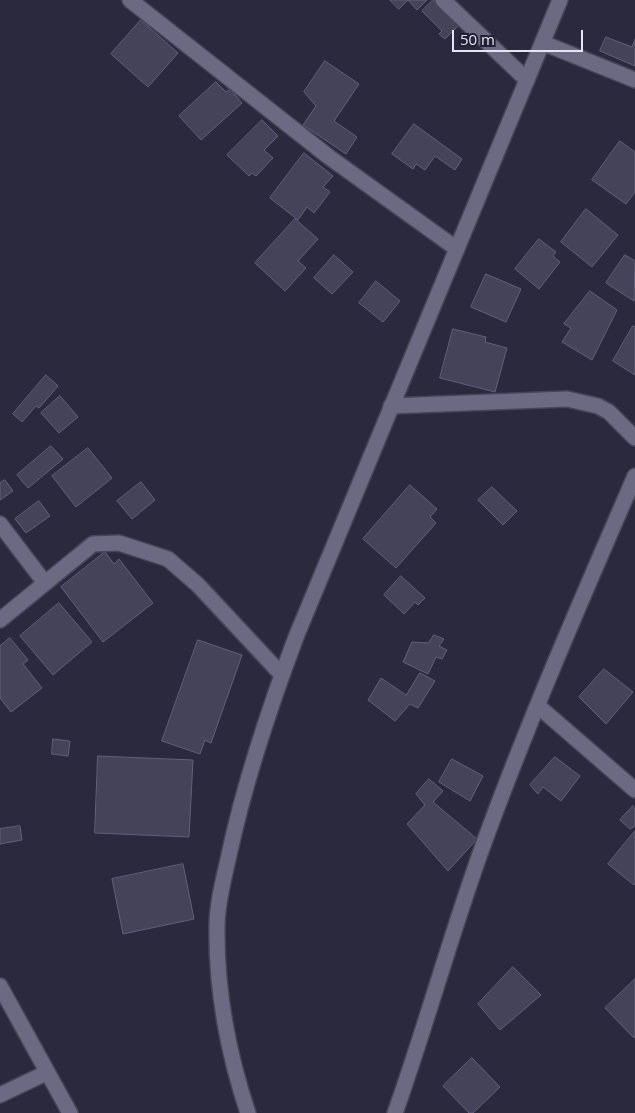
<!DOCTYPE html>
<style>
body{margin:0}
#map{position:relative;width:635px;height:1113px;overflow:hidden;background:#2a293d;font-family:"Open Sans",sans-serif}
canvas{display:block}
.scale{position:absolute;left:452px;top:30px;width:131px;height:22px;box-sizing:border-box;border:2px solid #e6e5f3;border-top:0;padding-left:6px;font-size:15px;line-height:18px;white-space:nowrap;color:#e6e5f3;-webkit-text-stroke:4px #211f33;paint-order:stroke}
</style>
<div id="map">
<canvas width="635" height="1113"></canvas>
<div class="scale">50 m</div>
</div>
<script>
const context = document.querySelector('canvas').getContext('2d');
context.lineJoin = 'round';
function fill(path, color) { context.fillStyle = color; context.fill(path, 'evenodd'); }
function stroke(path, color, width, dash) { context.strokeStyle = color; context.lineWidth = width; context.lineCap = dash ? 'butt' : 'round'; context.setLineDash(dash || []); context.stroke(path); }
const building = new Path2D(`
 M390,0H427L417,10L408,0L399,9Z
 M433,0L460,24L445,39L439,34L442,31L422,11Z
 M141,20L178,53L148,87L111,54Z
 M606,37L632,47L635,39V66L600,51Z
 M325,61L359,84L334,121L357,137L346,154L303,125L316,106L304,92Z
 M216,82L226,92L230,89L242,103L201,140L179,116Z
 M262,120L278,136L264,150L273,158L256,176L252,173L249,176L227,155Z
 M414,124L462,159L455,170L435,156L425,170L416,164L413,169L392,154Z
 M620,141L635,152V192L626,204L592,180Z
 M304,153L333,176L323,187L330,192L314,213L307,207L298,220L270,198Z
 M586,209L618,235L592,267L561,242Z
 M295,219L318,239L298,261L306,268L285,291L255,263Z
 M539,239L556,252L553,256L560,262L539,289L515,269Z
 M334,255L353,272L332,294L314,278Z
 M625,255L635,261L634,301L606,283Z
 M486,274L521,289L506,322L471,307Z
 M376,281L400,301L383,322L359,303Z
 M590,291L617,310L592,360L562,342L571,328L564,324Z
 M633,326L635,327V375L613,361Z
 M453,329L486,337L485,342L507,348L495,392L440,378Z
 M46,375L58,386L39,408L36,406L22,422L13,414Z
 M60,396L78,417L59,433L41,413Z
 M51,446L63,459L28,488L17,475Z
 M88,448L112,478L76,507L52,476Z
 M5,480L13,491L0,500V483Z
 M141,482L155,500L132,519L117,501Z
 M410,485L437,509L430,517L436,523L396,568L363,539Z
 M492,487L517,511L503,525L478,500Z
 M39,501L50,516L26,533L15,519Z
 M105,552L114,564L119,559L153,603L103,642L61,587Z
 M401,576L425,598L418,605L415,602L404,614L384,595Z
 M59,603L92,642L53,675L20,636Z
 M434,635L444,639L439,646L447,650L442,659L436,657L428,674L403,662L412,642L428,643Z
 M10,638L28,660L23,664L42,688L11,712L0,698V646Z
 M198,640L242,655L211,743L205,740L200,754L162,741Z
 M604,669L633,692L606,724L579,697Z
 M420,673L435,681L418,708L410,704L395,721L368,700L381,678L406,695Z
 M53,739L70,741L68,756L52,754Z
 M98,756L193,760L189,837L95,833Z
 M555,757L580,776L561,801L543,787L538,794L530,785Z
 M452,759L483,776L470,801L439,782Z
 M429,779L443,791L433,802L477,839L448,871L407,824L425,805L416,794Z
 M633,806L635,809V826L630,829L620,820Z
 M20,826L22,840L0,844V829Z
 M635,831V884L634,885L608,864Z
 M183,864L194,919L123,934L112,879Z
 M513,967L541,995L500,1030L478,1004Z
 M635,979V1037L634,1038L605,1008Z
 M472,1058L500,1087L473,1113H469L443,1086Z`);
const street = new Path2D(`
 M130,0L329,157L457,249
 M443,0L527,80
 M543,43L635,80
 M391,406L567,399L598,406L609,412L635,438
 M0,524L45,583
 M0,620L93,544L119,543L168,559L198,585L282,675
 M538,706L635,790
 M0,986L70,1113
 M0,1095L46,1073
 M395,1113C427,1023 452,930 485,840C530,717 583,596 635,476`);
const secondary = new Path2D(`
 M248,1113C228,1053 216,990 217,926C217,903 224,878 229,855C245,780 269,709 296,637L560,0`);
fill(building, '#454359');
stroke(building, '#636179', 1);
stroke(street, '#464455', 18);
stroke(secondary, '#464455', 18);
stroke(street, '#6c6a82', 15);
stroke(secondary, '#6c6a82', 15);
</script>
